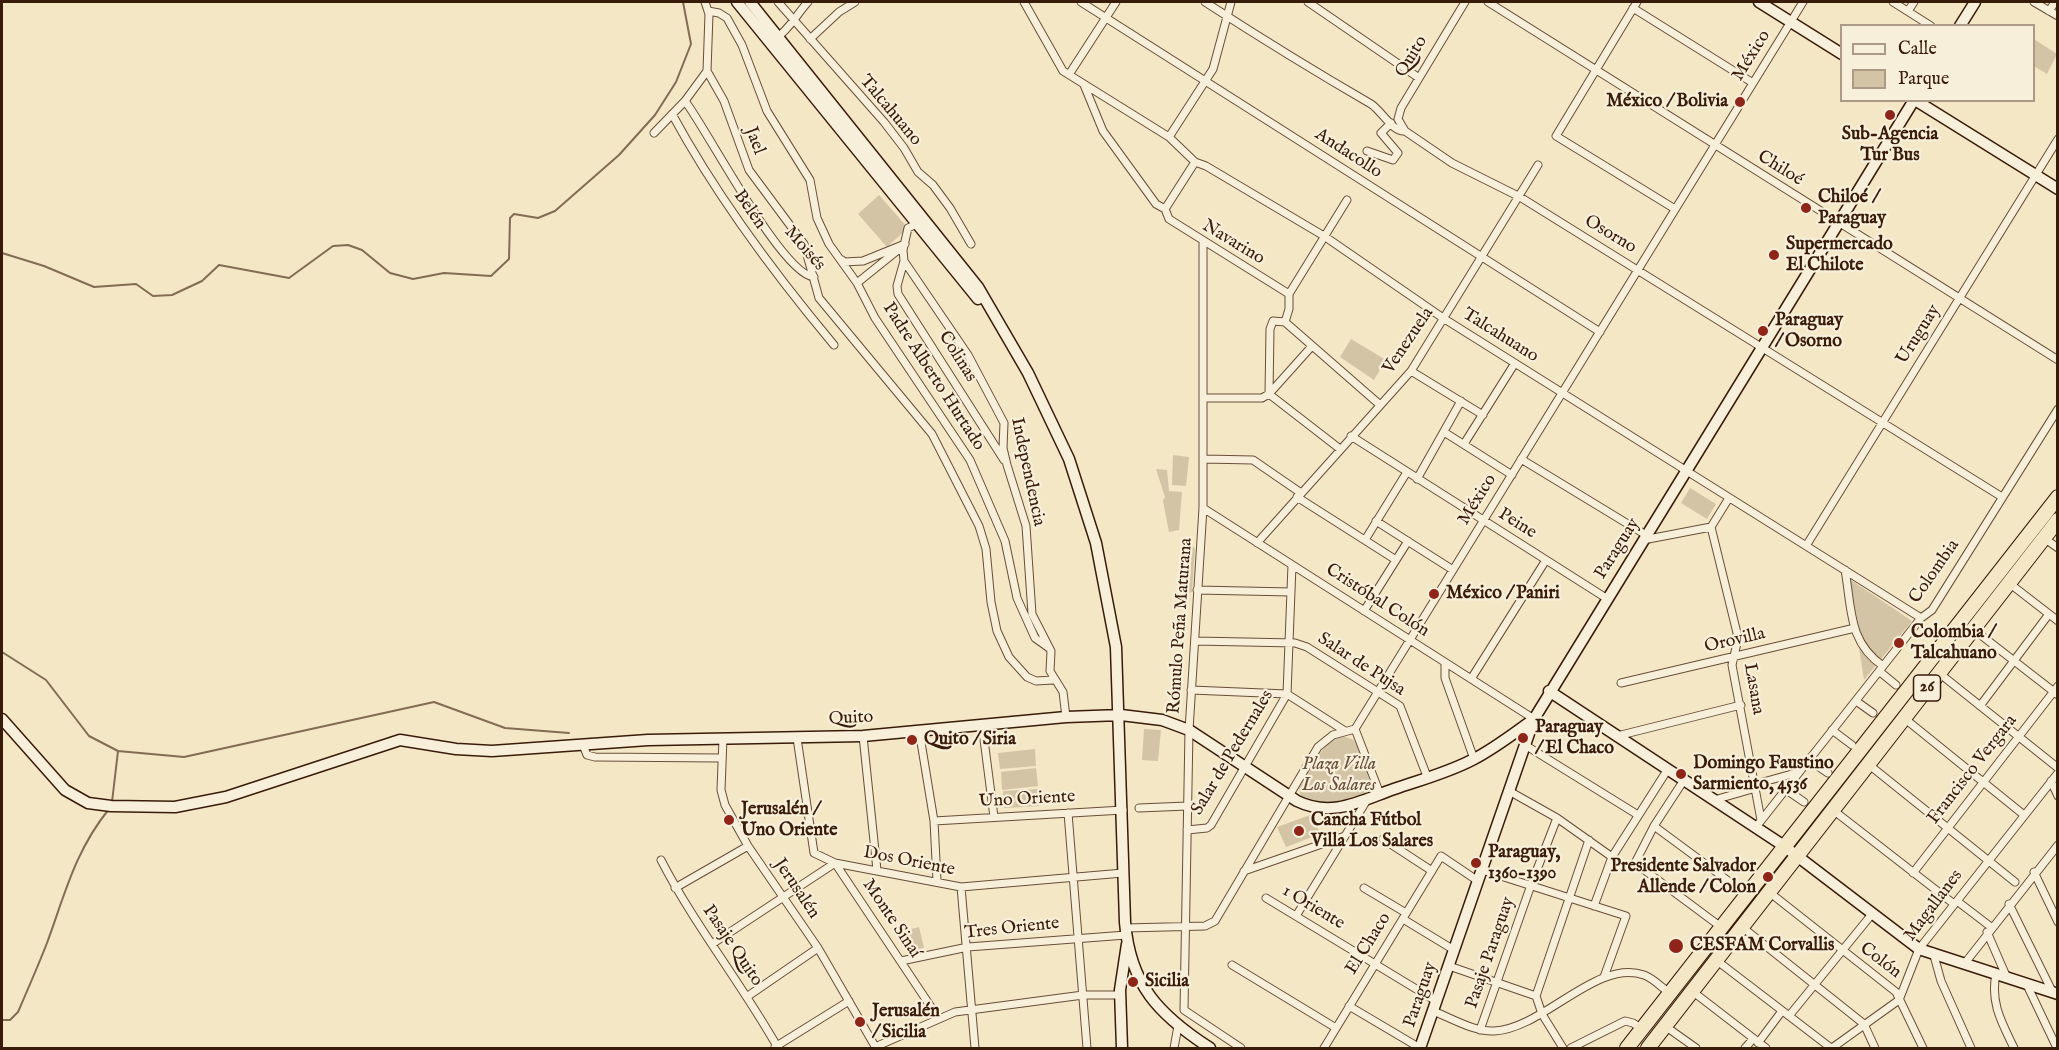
<!DOCTYPE html>
<meta charset="utf-8">
<style>
body{margin:0}
#map{position:relative;width:2059px;height:1050px;overflow:hidden;background:#f3e7c6;font-family:"IM FELL English",serif}
canvas{display:block}
.frame{position:absolute;inset:0;border:3px solid #381b08;pointer-events:none}
.legend{position:absolute;left:1840px;top:24px;width:195px;height:78px;box-sizing:border-box;background:#f7efda;border:2px solid #ab9a86;margin:0;padding:8px 10px;list-style:none;font-size:18px;color:#381b08}
.legend li{display:flex;align-items:center;gap:12px;height:30px}
.legend b{width:30px;border:2px solid #ab9a86}
</style>
<div id="map">
<canvas width="2059" height="1050"></canvas>
<div class="frame"></div>
<ul class="legend">
<li><b style="height:8px;background:#f7efda"></b>Calle</li>
<li><b style="height:16px;background:#d3c4a6"></b>Parque</li>
</ul>
</div>
<script>
const context = document.querySelector('canvas').getContext('2d');
context.lineJoin = 'round';
function fill(path, color) { context.fillStyle = color; context.fill(path, 'evenodd'); }
function stroke(path, color, width, dash) { context.strokeStyle = color; context.lineWidth = width; context.lineCap = dash ? 'butt' : 'round'; context.setLineDash(dash || []); context.stroke(path); }
function label(font, color, halo, rows, align = 'center') {
  context.font = font + ' "IM FELL English",serif'; context.lineWidth = 4.5; context.setLineDash([]); context.textBaseline = 'middle'; context.strokeStyle = halo; context.fillStyle = color; for (const [text, x, y, turn = 0] of rows) {
    context.save(); context.translate(x, y); context.rotate((+turn || 0) * Math.PI / 180); context.textAlign = isNaN(turn) ? turn : align; if (halo) context.strokeText(text, 0, 0); context.fillText(text, 0, 0); context.restore();
  }
}
const green = new Path2D(`
 M2034,39L2057,54L2047,74L2034,66Z
 M879,195L908,228L887,247L858,214Z
 M1351,339L1386,360L1374,380L1340,357Z
 M1173,455L1189,457L1186,486L1172,485Z
 M1156,469L1167,470L1169,491L1182,492L1179,530L1169,532L1163,501L1165,497Z
 M1690,488L1716,504L1707,519L1681,503Z
 M2057,504V511L1807,834L1803,831Z
 M1186,543H1191L1195,549L1192,592L1188,593L1187,597L1185,598Z
 M1848,578L1912,621L1864,680Z
 M1144,729L1161,730L1158,761L1142,760Z
 M1343,736L1354,740C1361,752 1374,780 1368,792C1350,805 1321,806 1301,797L1299,788C1310,770 1321,742 1343,736Z
 M1035,749L1036,766L1000,769L998,753Z
 M1036,768L1038,786L1002,790L1001,772Z
 M1038,789L1039,806L1004,808L1003,791Z
 M1313,814L1320,834L1286,847L1277,827Z
 M919,927L924,948L912,951L907,930Z`);
const stream = new Path2D(`
 M2,253L44,266L94,287L136,284L153,296L172,295L202,281L219,265L289,278L333,246L348,245L362,250L390,273L413,279L444,273L491,276L509,259L510,218L514,214L538,218L555,211L619,155L655,115L676,82L691,44L683,2
 M2,652L46,680L89,736L118,751L184,757L434,702L505,728L569,733
 M112,802L118,751
 M2,1020H10L18,1012C28,989 38,966 47,943C65,894 75,851 109,809`);
const street = new Path2D(`
 M705,2L709,14L707,71L724,101L749,170L804,244L819,298L932,434L979,526L986,549L991,602L997,631L1009,657L1027,677L1036,681L1053,680
 M778,2L884,122L904,148L918,172L933,185L950,208L971,244
 M1024,2L1063,71L1169,137L1195,162L1206,166L1324,236L1443,318L1921,618
 M1081,2L1600,332
 M1205,2C1259,37 1314,71 1371,104C1381,110 1393,133 1405,131L1452,163L1520,197L2002,497
 M1308,2L1419,78
 M1488,2L2058,360
 M1637,2L1556,136L1675,209
 M1893,2L1931,26
 M2034,2L2058,16
 M1633,8L1753,83
 M708,11L719,13L727,18L742,45L767,111L810,180L817,218L829,244L857,283L875,318L970,460L1005,541L1017,598L1035,638L1049,648
 M1908,11L1914,2
 M2049,11L2055,2
 M775,39C790,29 796,15 808,2
 M810,39L839,12L855,2
 M1070,73L1116,2
 M1084,85L1103,131L1156,204L1165,209L1169,219L1289,294
 M685,101C708,131 782,275 814,277
 M672,114C717,197 773,272 834,345
 M1405,131L1398,119L1401,108L1465,2
 M654,133L685,101L707,71
 M1169,137L1213,69L1231,2
 M1367,151L1393,160L1398,153L1381,133L1391,123
 M1165,209L1195,162
 M919,223L908,228L903,250L904,261L968,355L1004,423L1003,448L1007,465L1026,526L1032,614L1051,651L1050,671L1063,692L1066,717
 M1203,243V508L1189,730L1184,1010L1241,1048
 M842,260L844,262L863,261L905,244
 M904,261L897,286L898,294L1004,460
 M857,283L898,250
 M1289,294L1347,200
 M1285,322L1289,309V294
 M1411,371L1483,415
 M1269,394L1270,329L1273,321L1285,322L1379,404
 M1269,394L1312,346
 M1205,398H1262L1269,394L1340,449
 M1444,432L1512,475
 M1351,436L1606,598
 M1464,444L1515,363
 M1204,459L1253,460L1301,493
 M1521,459L1646,535
 M1417,479L1461,401
 M1297,497L1396,560
 M1729,498L1711,527L1737,633V643L1732,665L1761,820
 M1203,508L1534,719
 M1376,521L1453,570
 M2044,538L2058,548
 M1365,540L1407,472
 M1643,540L1711,527
 M1257,543L1411,371L1538,165
 M1806,546L2058,139
 M1845,570C1852,609 1848,642 1883,666
 M2009,583L2058,621
 M1197,590L1291,592
 M1364,611L1408,541
 M1973,629L2058,695
 M1195,641L1295,643L1307,647L1400,706L1428,779
 M1445,663V678L1474,759
 M1879,671L1896,685
 M1939,673L2058,768
 M1471,679L1546,560
 M1621,683L1855,628
 M1191,690L1287,694L1345,731
 M1856,701L1873,713
 M1980,706L2049,614
 M1904,718L2024,815
 M982,724L994,817
 M1355,729L1380,794
 M919,730L934,821L937,881
 M1832,730L1852,745
 M863,736L877,870
 M1617,736L1741,705
 M723,738L721,790L725,805L748,846L818,948L876,1048
 M797,738L814,853L835,863L939,1019
 M583,745L587,755L595,757L720,758
 M1525,745L1638,815
 M1809,760L1828,773
 M1868,764L2015,882
 M1684,780L1654,826L1635,863L1721,927
 M2051,781L2058,796
 M1756,784L1799,772
 M1785,789L1804,802
 M1509,791L1557,818L1612,857
 M1714,800L1756,788
 M1139,808L1187,806
 M1833,810L1954,904
 M1068,813L1087,1048
 M934,821L1123,810
 M1654,826L1746,894
 M1756,827L1921,618L1932,610L2058,409
 M1187,830L1207,828L1211,825L1287,694L1292,565
 M1383,839L1432,871
 M661,860C695,926 742,984 778,1048
 M1482,870L1626,916L1604,977
 M1244,871L1345,836
 M2034,872L2058,922
 M1913,873L2058,686
 M961,887L975,1048
 M675,888L748,846
 M1364,888L1406,913
 M1769,892L1896,992L1923,1048
 M1266,898L1436,1001
 M1957,901L1991,927
 M2009,904L2053,993
 M1594,906L1612,857L1668,769
 M1296,916L1367,800
 M1403,919L1454,950
 M1742,927L1864,1024L1875,1048
 M1126,928L1205,926L1215,921L1318,747L1333,735L1355,729L1803,2
 M1987,932L2007,978
 M712,944L835,863L961,887L1123,873
 M1933,952L1941,981L1971,1048
 M1716,960L1831,1048
 M901,961L968,947L1126,935
 M1965,963L2058,845
 M1232,965L1336,1028
 M1449,966L1536,996L1542,1014L1563,1048
 M1996,974C1990,1003 2002,1023 2014,1048
 M2027,985L2057,1048
 M1692,991L1766,1048
 M748,996L818,948
 M1536,996L1589,840
 M1349,1006L1420,1048
 M1433,1011C1451,1018 1474,1032 1494,1031C1543,1029 1597,958 1644,975C1653,978 1662,988 1670,993
 M1789,1016L1872,914
 M1665,1026L1696,1048
 M1480,1030L1531,885L1557,818
 M1758,1043L1782,1011
 M775,1047L849,1001
 M875,1047L955,1012L1083,995H1119
 M1174,1048L1178,1026
 M1324,1048L1441,856L1478,881
 M1571,1048L1625,1021L1633,1023L1642,1029
 M1745,1048L1753,1039
 M1832,1048L1899,1000L1919,949L2058,773`);
const secondary = new Path2D(`
 M737,2L978,299
 M750,2L978,287L1028,373L1069,459L1096,543L1116,647L1125,922C1130,985 1159,1015 1210,1048
 M1759,2L1842,54
 M1960,26L1975,2
 M1915,100L2058,189
 M1549,691L1784,846L1919,949L2058,994
 M2,719L65,790L88,803L111,806L175,807L226,797L400,740L456,749L492,751L648,740L863,736L1066,717L1121,715L1162,720L1189,730L1297,801C1332,818 1360,801 1394,789C1420,780 1447,773 1472,760C1494,749 1514,733 1534,719
 M1122,1048L1120,990L1127,944
 M1420,1048L1534,719L1914,100`);
const highway = new Path2D(`
 M1627,1048L2058,497
 M1648,1048L2058,520`);
const markers = [
 [1740,102,6,"#8f2418"],
 [1890,115,6,"#8f2418"],
 [1806,208,6,"#8f2418"],
 [1774,255,6,"#8f2418"],
 [1763,331,6,"#8f2418"],
 [1434,594,6,"#8f2418"],
 [1899,643,6,"#8f2418"],
 [1523,738,6,"#8f2418"],
 [912,740,6,"#8f2418"],
 [1681,774,6,"#8f2418"],
 [729,820,6,"#8f2418"],
 [1299,831,6,"#8f2418"],
 [1476,863,6,"#8f2418"],
 [1768,877,6,"#8f2418"],
 [1676,946,8,"#8f2418"],
 [1133,982,6,"#8f2418"],
 [860,1022,6,"#8f2418"]
];
const shields = [
 [1927,688,27]
];
const shieldNames = [
 ["26",1927,688]
];
const streetNames = [
 ["México",1752,56,-58],
 ["Quito",1412,57,-59],
 ["Talcahuano",890,111,50],
 ["Jael",754,141,69],
 ["Andacollo",1348,154,33],
 ["Chiloé",1780,169,32],
 ["Belén",749,210,55],
 ["Osorno",1610,235,31],
 ["Navarino",1233,243,31],
 ["Moisés",804,249,49],
 ["Uruguay",1919,335,-58],
 ["Talcahuano",1500,336,32],
 ["Venezuela",1409,341,-56],
 ["Colinas",957,357,58],
 ["Padre Alberto Hurtado",933,377,57],
 ["Independencia",1027,472,78],
 ["México",1478,500,-58],
 ["Peine",1517,524,32],
 ["Paraguay",1618,549,-58],
 ["Colombia",1935,572,-55],
 ["Cristóbal Colón",1377,601,33],
 ["Rómulo Peña Maturana",1181,626,-86],
 ["Orovilla",1735,641,-13],
 ["Salar de Pujsa",1361,665,33],
 ["Lasana",1753,689,80],
 ["Quito",851,719,-3],
 ["Salar de Pedernales",1233,753,-59],
 ["Francisco Vergara",1973,770,-52],
 ["Uno Oriente",1027,800,-3],
 ["Dos Oriente",909,862,11],
 ["Jerusalén",796,889,56],
 ["Magallanes",1934,906,-53],
 ["1 Oriente",1313,908,31],
 ["Monte Sinaí",891,919,56],
 ["Tres Oriente",1012,929,-6],
 ["El Chaco",1369,944,-58],
 ["Pasaje Quito",732,946,56],
 ["Pasaje Paraguay",1491,953,-71],
 ["Colón",1880,961,37],
 ["Paraguay",1421,995,-71]
];
const poiNames = [
 ["México / Bolivia",1728,102,"right"],
 ["Sub-Agencia",1890,135,"center"],
 ["Tur Bus",1890,156,"center"],
 ["Chiloé /",1818,198],
 ["Paraguay",1818,219],
 ["Supermercado",1786,245],
 ["El Chilote",1786,266],
 ["Paraguay",1775,321],
 ["/ Osorno",1775,342],
 ["México / Paniri",1446,594],
 ["Colombia /",1911,633],
 ["Talcahuano",1911,654],
 ["Paraguay",1535,728],
 ["/ El Chaco",1535,749],
 ["Quito / Siria",924,740],
 ["Domingo Faustino",1693,764],
 ["Sarmiento, 4536",1693,785],
 ["Jerusalén /",741,810],
 ["Uno Oriente",741,831],
 ["Cancha Fútbol",1311,821],
 ["Villa Los Salares",1311,842],
 ["Paraguay,",1488,853],
 ["1360-1390",1488,874],
 ["Presidente Salvador",1756,867,"right"],
 ["Allende / Colon",1756,888,"right"],
 ["CESFAM Corvallis",1690,946],
 ["Sicilia",1145,982],
 ["Jerusalén",872,1012],
 ["/ Sicilia",872,1033]
];
const parkNames = [
 ["Plaza Villa",1339,765],
 ["Los Salares",1339,786]
];
fill(green, '#d3c4a6');
stroke(stream, '#826c53', 2);
stroke(street, '#674e38', 9);
stroke(secondary, '#381b08', 13);
stroke(highway, '#381b08', 16);
stroke(street, '#f7efda', 7);
stroke(secondary, '#f7efda', 10);
stroke(highway, '#f3e7c6', 14);
for (const [x, y, r, color] of markers) { const dot = new Path2D(); dot.arc(x, y, r, 0, 2 * Math.PI); context.fillStyle = color; context.fill(dot); stroke(dot, '#f7efda', 2); }
for (const [x, y, w] of shields) { const box = new Path2D(); box.roundRect(x - w / 2, y - 13, w, 26, 4.5); context.fillStyle = '#f7efda'; context.fill(box); stroke(box, '#381b08', 1.5); }
label('bold 16px', '#381b08', null, shieldNames);
label('18px', '#381b08', '#f7efda', streetNames);
label('bold 18px', '#381b08', '#f7efda', poiNames, 'left');
label('italic 18px', '#664e37', '#f7efda', parkNames);
</script>
